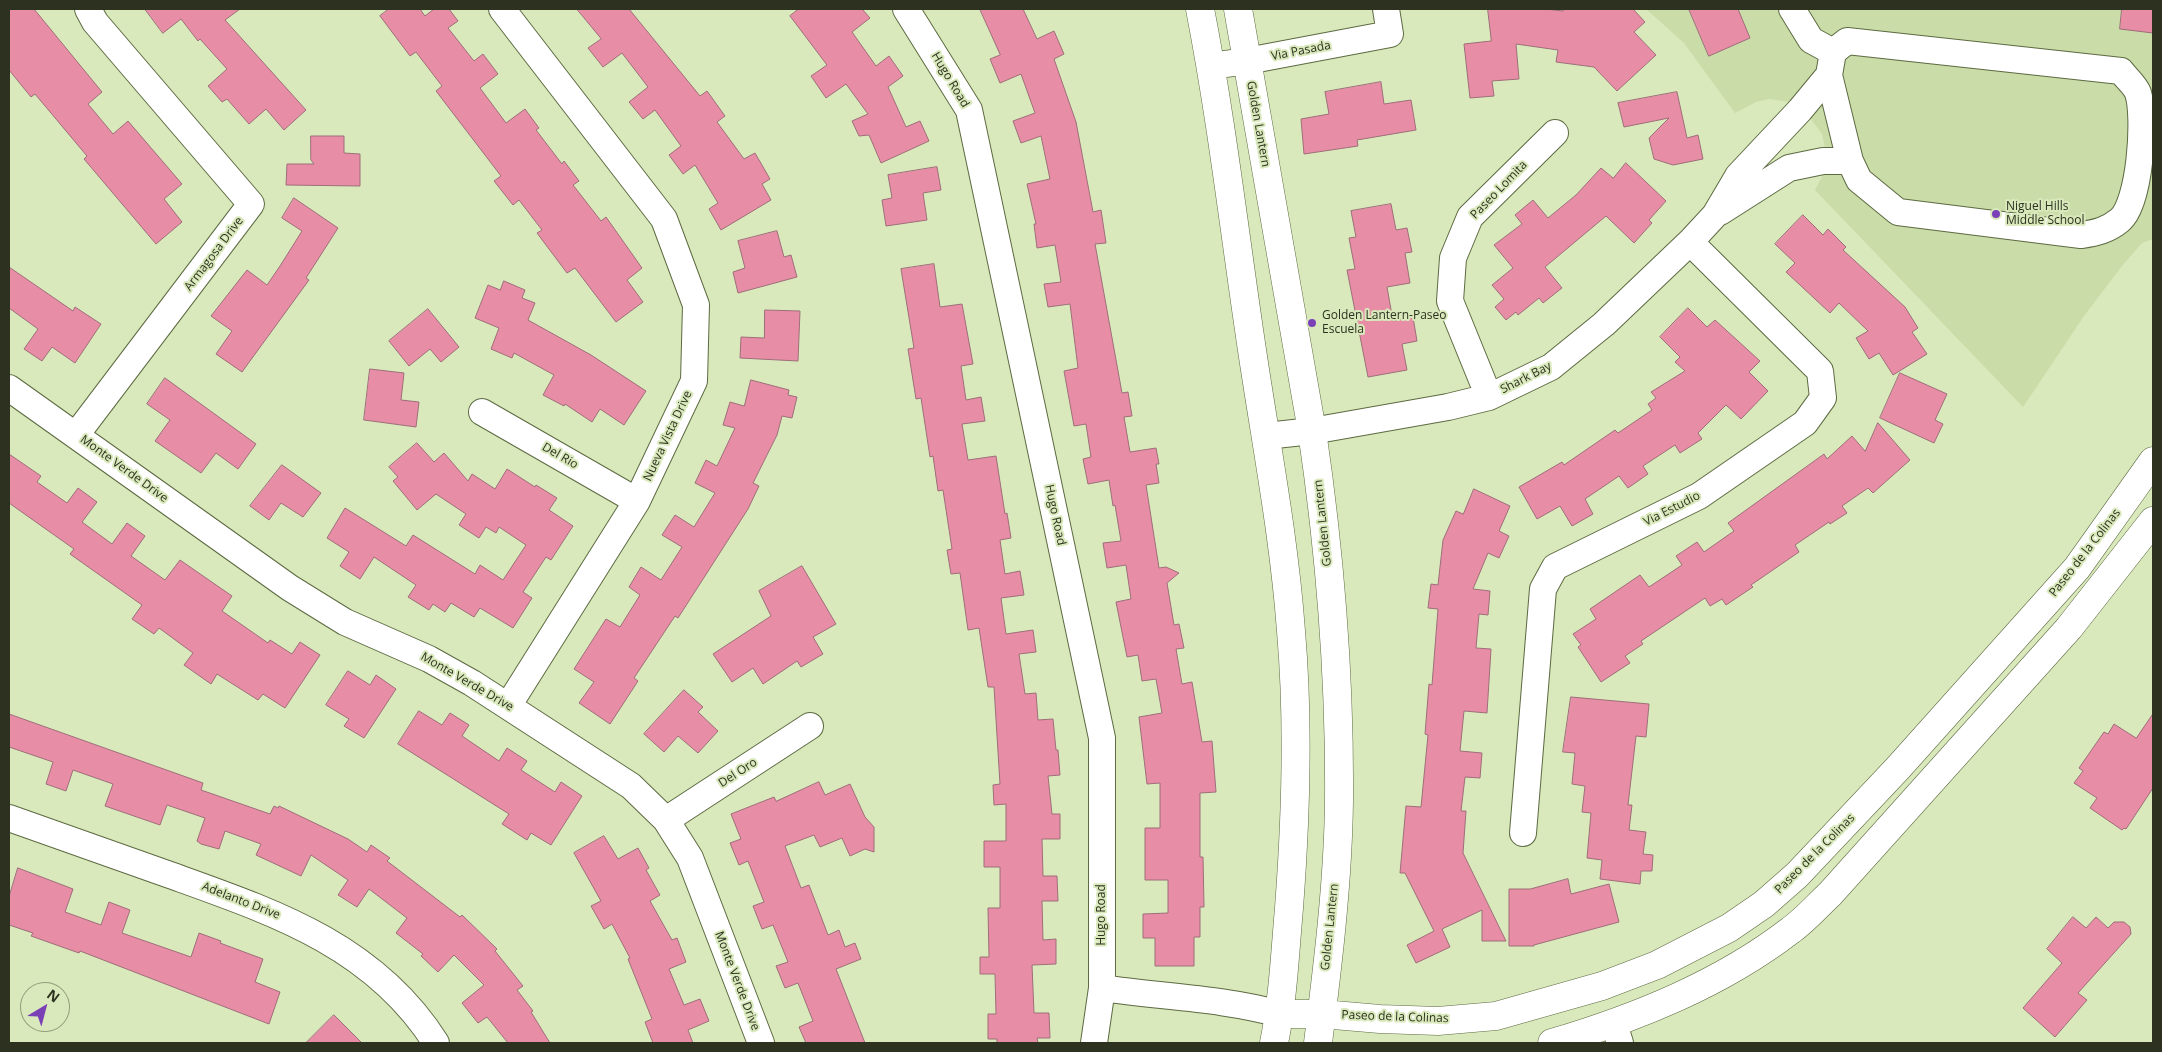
<!DOCTYPE html>
<style>
body{margin:0}
#map{position:relative;width:2162px;height:1052px;overflow:hidden;background:#d9e9bb;font-family:"Open Sans",sans-serif}
canvas{display:block}
.frame{position:absolute;inset:0;border:10px solid #2c3120;pointer-events:none}
.north{position:absolute;left:20px;top:982px;width:50px;height:50px;box-sizing:border-box;background:#d9e9bb;border:1px solid #949f7d;border-radius:50%;rotate:37deg;font-size:14px;font-weight:700;line-height:20px;text-align:center;color:#2c3120}
.north::after{content:'';display:block;margin:auto;width:18px;height:22px;background:#7a41b7;clip-path:polygon(50% 0,100% 100%,50% 72%,0 100%)}
</style>
<div id="map">
<canvas width="2162" height="1052"></canvas>
<div class="frame"></div>
<div class="north">N</div>
</div>
<script>
const context = document.querySelector('canvas').getContext('2d');
context.lineJoin = 'round';
function fill(path, color) { context.fillStyle = color; context.fill(path, 'evenodd'); }
function stroke(path, color, width, dash) { context.strokeStyle = color; context.lineWidth = width; context.lineCap = dash ? 'butt' : 'round'; context.setLineDash(dash || []); context.stroke(path); }
function label(font, color, halo, rows, align = 'center') {
  context.font = font + ' "Open Sans",sans-serif'; context.lineWidth = 4; context.setLineDash([]); context.textBaseline = 'middle'; context.strokeStyle = halo; context.fillStyle = color; for (const [text, x, y, turn = 0] of rows) {
    context.save(); context.translate(x, y); context.rotate((+turn || 0) * Math.PI / 180); context.textAlign = isNaN(turn) ? turn : align; if (halo) context.strokeText(text, 0, 0); context.fillText(text, 0, 0); context.restore();
  }
}
const built = new Path2D(`
 M1646,9H2153V239L2142,243L2122,266L2084,316L2023,407L1815,190L1824,173L1825,148L1822,134L1805,111L1790,102L1769,99L1756,102L1735,113L1684,43Z`);
const building = new Path2D(`
 M9,9H34L102,92L88,104L113,134L128,121L182,184L164,199L182,222L156,244L84,159L87,156L35,94L31,97L9,70Z
 M145,9H240L225,20L306,110L284,130L266,109L249,124L227,99L222,102L208,86L227,69L200,39L198,41L181,19L163,33Z
 M389,9H420L425,16L434,9H449L458,21L448,28L474,61L483,54L498,74L480,88L506,123L525,109L539,128L536,130L562,164L564,161L579,181L573,185L601,221L606,217L642,268L627,280L643,302L616,322L575,268L567,273L537,233L542,230L519,200L513,205L494,181L501,176L436,91L442,86L416,52L410,56L380,16Z
 M577,9H629L700,96L707,91L725,116L717,122L744,159L755,153L770,179L762,184L771,200L721,230L709,209L718,203L695,165L683,174L669,155L681,146L655,110L643,119L629,102L648,87L622,53L603,67L588,48L601,39Z
 M799,9H862L870,18L852,32L876,66L889,56L903,76L888,87L906,127L920,121L929,141L881,163L869,135L859,136L852,121L868,114L846,84L826,98L811,76L827,65L790,16Z
 M980,9H1023L1037,39L1054,31L1064,54L1054,59L1076,122L1093,212L1101,210L1106,243L1095,244L1122,393L1128,392L1132,416L1124,417L1130,452L1156,448L1159,464H1156L1159,483L1146,485L1159,568L1166,567L1179,573L1167,583L1174,625L1179,624L1184,648L1176,649L1182,684L1192,682L1202,742L1212,741L1216,792L1200,793V857H1203L1204,907H1200V937H1194V966H1155V938H1143V914L1168,913V880H1145V828H1160V783L1147,784L1139,717L1162,713L1156,679L1142,681L1138,655L1127,657L1116,602L1131,599L1126,565L1107,568L1103,543L1121,541L1115,505L1113,506L1109,480L1088,484L1083,459L1091,457L1086,424L1074,426L1064,371L1078,368L1070,304L1048,307L1044,284L1061,282L1055,245L1037,248L1034,224H1036L1027,184L1050,179L1041,136L1021,143L1013,121L1035,113L1021,74L1000,83L990,59L1000,55Z
 M1488,9H1546L1563,11V9H1633L1645,22L1634,32L1656,55L1617,91L1594,67L1556,62L1558,50L1516,44L1519,79L1492,81L1494,96L1470,98L1464,44L1491,41Z
 M1689,9H1738L1750,38L1709,56Z
 M2122,9H2153V33L2120,29Z
 M1381,82L1384,104L1411,100L1416,130L1357,140L1358,146L1304,154L1301,119L1329,114L1325,92Z
 M1677,92L1687,138L1698,135L1703,159L1673,165L1654,159L1649,138L1669,118L1624,127L1618,103Z
 M311,136H344V153L360,154V186L286,185L287,164H314L311,160Z
 M1626,163L1666,201L1649,220L1652,223L1634,243L1606,216L1545,267L1562,288L1543,303L1539,298L1518,315L1516,312L1506,320L1495,307L1504,299L1492,285L1513,268L1494,245L1522,224L1515,215L1533,200L1548,218L1576,195L1601,168L1613,178Z
 M937,167L941,190L923,193L927,220L886,226L882,200L892,198L888,175Z
 M294,198L338,228L306,278L309,280L242,372L216,354L232,331L211,316L247,270L267,285L280,266L302,231L282,218Z
 M1391,204L1396,230L1407,228L1412,252L1405,253L1410,283L1387,287L1393,321L1413,317L1417,341L1402,344L1407,370L1368,377L1347,270L1355,269L1349,238L1356,237L1351,211Z
 M1803,215L1823,235L1828,229L1846,247L1843,250L1905,307L1918,328L1912,332L1927,354L1893,375L1879,353L1869,359L1856,338L1868,331L1839,303L1830,313L1786,272L1795,263L1775,244Z
 M777,231L784,257L791,255L797,277L738,293L733,272L745,268L738,241Z
 M934,264L940,307L962,304L973,364L961,366L966,400L981,397L985,421L962,424L968,460L996,456L1005,514L1007,513L1011,538L1000,540L1005,574L1020,571L1024,595L1001,598L1006,634L1033,630L1036,652L1019,654L1025,694L1036,693L1038,720L1053,719L1056,750H1058L1060,775L1048,776L1052,814H1060V839H1042L1043,876H1057L1058,901H1042L1043,940L1056,939V964L1032,965L1034,1013H1049L1050,1038H1037L1038,1043H997V1039H988V1014H996L995,974H980V957H989L988,908H1000V867H984V841H1006V804L994,805L993,785L1000,784L994,687H988L979,628L968,630L960,573L951,574L947,550L952,549L943,490L938,491L933,456L930,457L921,398L916,399L908,349L914,348L901,269Z
 M9,267L73,311L75,307L101,324L75,363L52,347L42,361L24,349L38,329L9,308Z
 M504,281L525,290L522,298L535,303L528,320L591,355L646,391L624,425L600,409L592,422L565,404L564,406L543,395L554,375L514,353L512,358L491,349L499,328L475,318L488,285L500,290Z
 M1688,308L1707,327L1715,320L1760,361L1749,372L1768,391L1741,419L1726,405L1698,433L1702,439L1680,453L1675,445L1643,466L1648,474L1628,488L1619,476L1585,499L1593,514L1572,526L1560,506L1537,519L1519,487L1562,462L1564,465L1615,430L1618,433L1652,410L1648,404L1656,398L1651,392L1685,371L1675,362L1680,357L1660,337Z
 M428,309L459,347L441,362L430,349L409,366L389,341Z
 M765,310L800,311L798,361L740,358L741,337L764,338Z
 M370,369L404,373L401,400L419,402L416,427L364,420Z
 M1900,373L1947,394L1935,420L1943,424L1934,443L1880,418Z
 M165,378L256,444L238,469L216,453L201,473L155,441L170,420L147,404Z
 M751,380L789,390L788,395L797,397L792,418L782,416L777,435L753,483L759,486L748,509L678,618L675,616L634,678L638,681L610,724L579,703L594,682L574,669L606,619L620,627L640,595L629,587L641,567L661,580L682,547L662,535L675,515L694,527L715,493L695,483L706,460L717,466L735,428L723,425L730,402L744,406Z
 M1878,423L1910,460L1873,493L1868,488L1842,506L1847,513L1830,524L1829,522L1795,545L1799,552L1751,585L1753,587L1726,605L1722,599L1710,606L1705,598L1641,641L1643,644L1625,656L1630,663L1601,682L1578,647L1581,645L1573,634L1596,619L1590,609L1640,575L1649,587L1682,565L1676,556L1697,542L1704,552L1734,531L1728,523L1824,454L1827,459L1852,436L1865,451Z
 M417,443L434,462L444,453L468,481L472,474L495,489L507,469L535,487L536,485L557,498L549,510L573,526L551,560L546,557L523,592L532,598L513,628L480,608L474,617L451,603L445,612L433,604L429,610L408,597L416,585L374,557L360,579L340,566L349,552L327,538L345,508L406,546L413,535L475,574L480,565L503,580L526,545L499,527L496,533L486,527L479,538L459,525L466,514L436,494L417,510L393,481L398,477L389,467Z
 M9,454L41,476L37,482L67,503L78,488L97,502L82,522L112,544L127,523L145,536L131,556L165,580L180,560L232,596L222,611L268,643L270,640L292,654L300,642L320,655L285,708L263,694L258,700L217,674L211,684L184,665L193,653L159,628L154,634L132,619L142,605L70,554L74,549L9,503Z
 M282,465L321,493L303,517L281,503L269,520L250,506Z
 M1474,489L1510,506L1499,531L1509,536L1499,558L1488,553L1473,589L1490,591L1488,615L1479,614L1476,648L1491,649L1487,713L1464,711L1460,751L1482,753L1480,778L1465,777L1461,811H1466L1463,853L1506,941H1482V910L1442,929L1450,947L1416,963L1407,945L1434,931L1405,873H1400L1406,806L1421,807L1428,735L1425,734L1429,684L1432,685L1438,609L1428,608L1431,584L1438,585L1443,540L1456,511L1463,514Z
 M802,566L836,624L813,637L823,654L801,667L797,661L763,684L753,668L732,682L713,654L771,616L759,591Z
 M348,671L370,685L376,675L396,689L364,738L344,726L349,719L326,705Z
 M684,690L703,707L698,712L718,731L698,753L678,736L664,752L644,734Z
 M1571,697L1649,704L1646,737L1636,736L1628,805H1632L1629,830L1646,832L1643,854L1653,855L1652,871H1641L1640,884L1600,879L1602,860L1587,858L1591,813L1582,812L1585,786L1572,784L1575,753L1563,752Z
 M419,711L442,725L450,713L469,725L462,736L499,761L507,748L527,761L521,770L555,792L561,782L582,796L551,845L531,833L527,840L502,824L509,814L398,744Z
 M9,714L203,783L201,790L270,814L274,806L278,808L279,806L348,839L367,852L371,845L390,858L387,861L460,917L462,915L497,949L495,951L523,986L517,990L533,1011L531,1012L550,1043H508L487,1017L478,1023L462,1003L484,985L454,955L438,972L421,956L423,954L396,933L407,918L369,889L357,907L338,895L348,880L311,855L301,876L256,855L261,844L225,831L219,849L201,844L197,841L205,818L167,805L160,825L105,806L113,784L73,770L66,791L46,784L53,762L9,747Z
 M2153,714V788L2126,829L2124,828L2122,830L2090,808L2097,798L2074,783L2083,771L2079,768L2104,732L2108,734L2114,724L2136,738Z
 M819,782L825,795L850,784L865,817L874,827V852L865,849L850,856L842,838L820,847L814,835L785,846L801,888L809,885L828,935L839,930L845,947L855,943L861,959L836,969L865,1043H806L799,1027L813,1021L798,983L785,988L776,966L788,962L773,925L762,929L753,906L764,902L748,861L739,865L730,843L741,839L731,814L774,797L776,801Z
 M604,836L618,859L638,848L649,868L646,870L660,895L650,901L672,940L677,938L686,962L669,969L684,1005L700,999L709,1021L688,1030L693,1043H653L645,1022L652,1019L628,959L630,958L612,924L604,929L591,906L601,901L574,853Z
 M18,868L73,889L65,912L101,925L109,902L130,910L122,933L191,957L199,933L221,941L220,943L263,959L255,982L280,992L269,1024L80,951L79,953L31,936L33,933L9,925V897Z
 M1568,879L1571,894L1609,884L1619,922L1534,945V946H1509V889H1530Z
 M2073,917L2086,928L2096,917L2108,928L2114,922H2124L2130,927L2131,934L2078,993L2087,1000L2055,1037L2023,1008L2062,963L2047,949Z
 M334,1015L362,1043H306Z`);
const minor = new Path2D(`
 M502,9L664,219L696,305L694,381L637,501L508,706
 M906,9L969,110L1102,738V988L1094,1043
 M1792,9L1811,40L1833,52
 M1847,41L2121,71C2126,78 2135,85 2138,93C2146,117 2140,203 2120,220C2108,230 2096,233 2081,235L1898,212L1859,180L1850,161L1829,75L1833,52Z
 M1211,66L1247,61L1390,34L1386,9
 M1720,212L1789,168L1823,161H1850
 M9,388L290,588L345,622L429,659L472,683L631,786L666,820L690,858L761,1043
 M1489,397L1450,301L1453,258L1470,217L1555,133
 M482,412L637,501
 M76,435L251,204L95,22L88,9
 M1266,436L1312,431L1448,407L1489,397L1551,367L1604,324L1690,242L1715,215L1738,176L1800,110L1829,75
 M9,818C62,837 116,856 170,875C273,912 374,945 436,1043
 M666,820L810,726
 M1523,833L1543,589L1555,567L1699,496L1805,423L1823,398L1820,371L1690,242
 M1102,988C1162,997 1222,998 1280,1014
 M1614,1024L1620,1043`);
const major = new Path2D(`
 M1200,9C1222,122 1235,237 1252,350C1266,444 1284,536 1291,631C1299,723 1296,816 1289,908C1285,953 1283,999 1274,1043
 M1238,9L1312,431C1330,553 1340,678 1339,801C1338,882 1328,963 1318,1043
 M1280,1014H1322L1380,1019L1438,1021L1496,1016L1602,986L1657,965L1729,928L1764,904L1797,875L1898,768L2077,568L2153,461
 M1552,1043C1636,1018 1721,984 1791,930C1805,920 1817,906 1830,894L2069,628L2153,521`);
const markers = [
 [1996,214,5,"#7a41b7"],
 [1312,323,5,"#7a41b7"]
];
const streetNames = [
 ["Via Pasada",1301,51,-11],
 ["Hugo Road",950,80,59],
 ["Golden Lantern",1258,124,80],
 ["Paseo Lomita",1499,190,-46],
 ["Armagosa Drive",214,254,-53],
 ["Shark Bay",1526,378,-27],
 ["Nueva Vista Drive",668,436,-65],
 ["Del Rio",560,456,30],
 ["Monte Verde Drive",124,469,36],
 ["Via Estudio",1672,509,-27],
 ["Hugo Road",1055,515,78],
 ["Golden Lantern",1323,523,-96],
 ["Paseo de la Colinas",2085,553,-52],
 ["Monte Verde Drive",467,682,30],
 ["Del Oro",738,773,-33],
 ["Paseo de la Colinas",1815,854,-45],
 ["Adelanto Drive",241,901,21],
 ["Hugo Road",1102,915,-90],
 ["Golden Lantern",1330,927,-84],
 ["Monte Verde Drive",737,981,69],
 ["Paseo de la Colinas",1395,1017,2]
];
const poiNames = [
 ["Niguel Hills",2006,207],
 ["Middle School",2006,221],
 ["Golden Lantern-Paseo",1322,316],
 ["Escuela",1322,330]
];
fill(built, '#cadca8');
fill(building, '#e88da6');
stroke(building, '#9d6e79', 1);
stroke(minor, '#5d6a42', 28);
stroke(major, '#5d6a42', 29);
stroke(minor, '#fff', 26);
stroke(major, '#fff', 28);
for (const [x, y, r, color] of markers) { const dot = new Path2D(); dot.arc(x, y, r, 0, 2 * Math.PI); context.fillStyle = color; context.fill(dot); stroke(dot, '#d9e9bb', 2); }
label('12px', '#2c3120', '#d9e9bb', streetNames);
label('12px', '#2c3120', '#d9e9bb', poiNames, 'left');
</script>
